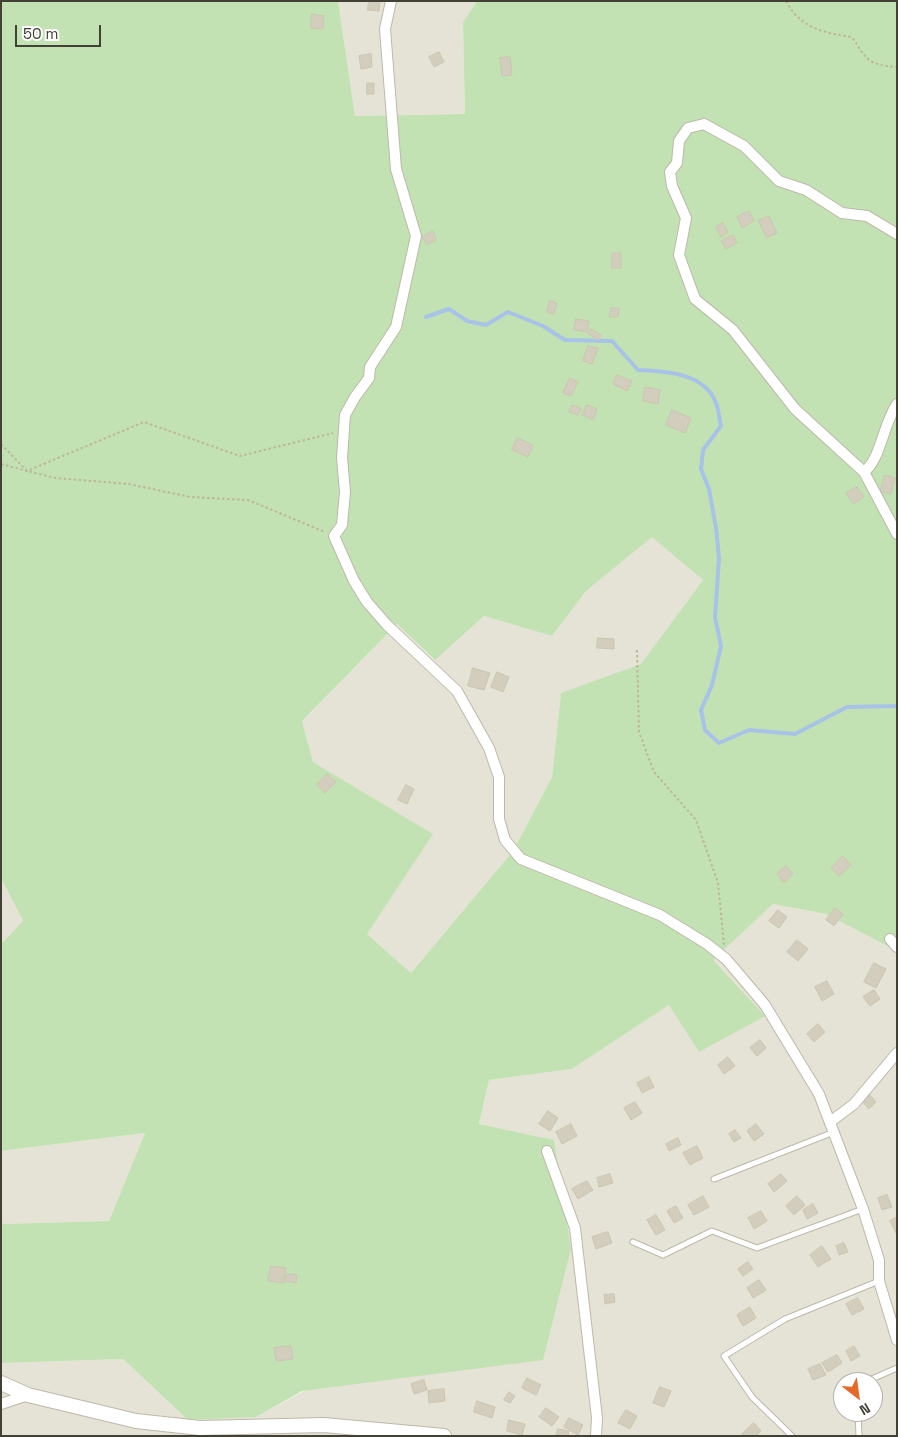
<!DOCTYPE html>
<style>
body{margin:0}
#map{position:relative;width:898px;height:1437px;overflow:hidden;background:#f1f0e6;font-family:"Space Grotesk",sans-serif}
canvas{display:block}
.frame{position:absolute;inset:0;border:2px solid #434136;pointer-events:none}
.north{position:absolute;left:833px;top:1372px;width:50px;height:50px;box-sizing:border-box;background:#fff;border:1px solid #b4b3af;border-radius:50%;rotate:150deg;font-size:14px;font-weight:700;line-height:20px;text-align:center;color:#434136}
.north::after{content:'';display:block;margin:auto;width:18px;height:22px;background:#e46a2a;clip-path:polygon(50% 0,100% 100%,50% 72%,0 100%)}
.scale{position:absolute;left:15px;top:25px;width:86px;height:22px;box-sizing:border-box;border:2px solid #434136;border-top:0;padding-left:6px;font-size:15px;line-height:18px;white-space:nowrap;color:#434136;-webkit-text-stroke:4px #fff;paint-order:stroke}
</style>
<div id="map">
<canvas width="898" height="1437"></canvas>
<div class="frame"></div>
<div class="north">N</div>
<div class="scale">50 m</div>
</div>
<script>
const context = document.querySelector('canvas').getContext('2d');
context.lineJoin = 'round';
function fill(path, color) { context.fillStyle = color; context.fill(path, 'evenodd'); }
function stroke(path, color, width, dash) { context.strokeStyle = color; context.lineWidth = width; context.lineCap = dash ? 'butt' : 'round'; context.setLineDash(dash || []); context.stroke(path); }
const residential = new Path2D(`
 M338,1H477L463,22L465,114L355,116Z
 M652,536L703,580L641,665L561,693L552,777L513,851L411,973L367,934L432,834L313,762L302,721L397,624L434,660L484,616L552,636L586,591Z
 M1,878L23,921L1,944Z
 M773,904L826,914L897,951V1436H1V1363L123,1359L188,1420L256,1417L571,1249L554,1140L479,1124L489,1080L572,1069L669,1005L764,1016L712,960ZM843,1382H873V1412H843Z
 M145,1133L109,1221L1,1224V1151Z`);
const green = new Path2D(`
 M1,1H338L355,116L465,114L463,22L477,1H897V951L826,914L773,904L713,960L765,1016L699,1052L669,1005L572,1069L489,1080L479,1124L554,1140L571,1249L543,1360L302,1391L256,1417L188,1420L123,1359L1,1363V1224L109,1221L145,1133L1,1151V944L23,921L1,878ZM652,537L703,580L641,664L561,693L552,777L513,851L411,973L367,934L433,834L313,762L302,721L397,624L435,660L484,616L552,636L586,591Z`);
const stream = new Path2D(`
 M426,317L449,309L467,321L486,325L508,312L543,326L565,340L612,341L638,370C665,371 705,373 716,403C719,410 719,419 721,426L703,450L701,469L709,489L716,528L719,558L715,617L721,646L712,685L701,710L705,730L719,743L749,730L795,734L847,707L897,706`);
const building = new Path2D(`
 M369,1H380L379,11L368,10Z
 M312,14L324,16L323,29L311,28Z
 M439,52L444,62L434,67L429,57Z
 M371,54L372,67L361,69L359,56Z
 M510,57L512,75L502,76L500,58Z
 M367,83H374V94H367Z
 M749,211L754,221L742,228L737,217Z
 M769,216L777,233L767,238L758,221Z
 M723,223L728,232L721,237L716,227Z
 M433,231L436,240L427,245L422,237Z
 M733,235L737,243L726,249L721,241Z
 M612,253H621V268H612Z
 M550,301L557,303L554,314L547,312Z
 M611,308H619L618,317H610Z
 M576,319L589,321L587,332L574,330Z
 M591,329L601,335L599,340L588,334Z
 M588,346L598,348L592,364L583,361Z
 M617,375L632,381L627,391L613,384Z
 M570,378L578,382L571,396L563,393Z
 M645,387L660,390L658,404L643,401Z
 M572,405L581,408L578,415L569,412Z
 M587,405L597,409L593,420L582,415Z
 M672,410L691,418L685,433L666,425Z
 M517,438L533,445L528,457L512,450Z
 M885,475L895,478L891,494L880,492Z
 M857,487L864,497L853,504L846,493Z
 M598,638L614,639V649L597,648Z
 M473,668L490,673L484,690L468,686Z
 M497,672L509,677L503,692L491,687Z
 M327,774L336,782L325,793L317,785Z
 M406,785L414,789L407,804L398,800Z
 M843,856L851,865L839,876L831,868Z
 M786,866L793,874L784,883L777,874Z
 M835,908L843,914L834,926L826,920Z
 M778,910L787,917L779,928L769,921Z
 M797,940L808,949L798,961L787,952Z
 M874,963L886,969L876,988L864,982Z
 M827,981L834,994L822,1001L815,987Z
 M874,990L880,999L870,1006L863,997Z
 M818,1024L825,1032L814,1042L807,1034Z
 M760,1040L766,1048L757,1056L750,1048Z
 M728,1057L735,1066L724,1074L718,1065Z
 M649,1077L654,1087L642,1093L637,1083Z
 M870,1095L876,1102L869,1109L862,1101Z
 M635,1102L642,1113L631,1120L624,1108Z
 M548,1111L558,1118L550,1131L539,1124Z
 M571,1124L577,1136L562,1144L556,1132Z
 M756,1124L764,1134L754,1141L747,1131Z
 M735,1130L741,1138L734,1142L729,1134Z
 M678,1138L681,1145L669,1151L666,1144Z
 M697,1146L703,1158L690,1165L683,1153Z
 M610,1174L613,1183L599,1187L597,1178Z
 M781,1174L787,1181L774,1192L768,1184Z
 M587,1181L593,1190L578,1199L572,1189Z
 M887,1195L892,1207L882,1210L878,1198Z
 M703,1196L709,1207L694,1215L688,1205Z
 M797,1196L805,1205L794,1215L786,1206Z
 M813,1204L818,1213L807,1219L803,1210Z
 M676,1206L683,1218L674,1223L667,1211Z
 M761,1211L767,1221L754,1229L748,1218Z
 M656,1215L665,1230L656,1235L647,1220Z
 M897,1217V1235L890,1221Z
 M608,1232L612,1243L596,1249L592,1237Z
 M844,1243L848,1252L839,1255L836,1246Z
 M822,1246L831,1259L818,1267L810,1255Z
 M748,1262L753,1269L743,1276L738,1269Z
 M271,1266L286,1268L284,1283L268,1281Z
 M287,1274L297,1275L296,1283L285,1281Z
 M759,1280L766,1290L753,1298L747,1288Z
 M614,1294L615,1302L605,1304L604,1295Z
 M858,1298L864,1309L852,1315L846,1304Z
 M750,1307L756,1318L743,1326L737,1315Z
 M291,1346L293,1359L276,1361L274,1348Z
 M854,1346L860,1356L851,1361L846,1351Z
 M837,1355L842,1363L828,1372L822,1363Z
 M820,1364L826,1375L813,1380L808,1369Z
 M527,1378L541,1385L536,1395L522,1388Z
 M424,1380L427,1390L414,1394L411,1384Z
 M660,1387L671,1391L664,1407L653,1403Z
 M444,1389L445,1401L429,1403L428,1391Z
 M509,1392L515,1396L510,1403L504,1400Z
 M477,1401L495,1407L492,1418L474,1412Z
 M546,1408L559,1417L552,1426L539,1417Z
 M626,1410L637,1416L630,1429L618,1423Z
 M569,1418L583,1425L578,1435L564,1427Z
 M509,1420L525,1424L522,1435L507,1431Z
 M754,1423L761,1431L756,1436H743L742,1434Z
 M558,1429L569,1431L568,1436H556Z`);
const path = new Path2D(`
 M786,1C800,28 824,33 852,37C867,60 868,65 897,67
 M1,444L27,471L56,478L129,484L190,497L248,500L325,532
 M1,464L27,471L144,422L240,456L333,433
 M637,650L639,732L654,772L696,820L718,883L724,945`);
const service = new Path2D(`
 M714,1179L834,1132
 M633,1242L663,1255L712,1231L757,1248L863,1209
 M865,1382L897,1368
 M858,1412L859,1436
 M792,1436L752,1397L724,1356L785,1319L879,1281`);
const minor = new Path2D(`
 M391,1L385,29L396,169L416,236L396,327L370,367L369,378L355,397L345,415L342,458L345,492L342,525L334,536L354,581L367,602L387,625L457,691L489,748L499,777V819L505,840L521,859L660,915L707,944L726,959L765,1005L819,1094L863,1209L879,1260V1281L897,1340
 M897,234L867,216L842,213L806,190L779,181L744,146L704,124L688,128L679,141L677,163L670,172L672,186L686,218L679,255L695,299L733,330L795,409L864,472L897,534
 M864,472C881,459 883,424 897,404
 M890,939L897,947
 M830,1122L854,1104L897,1053
 M547,1151L575,1228L597,1418L596,1436
 M1,1404L28,1395`);
const tertiary = new Path2D(`
 M1,1383L28,1395L136,1421L200,1428L324,1425L444,1436`);
fill(residential, '#e5e3d5');
fill(green, '#c3e2b3');
stroke(stream, '#a8c2e8', 4);
fill(building, '#d2cdbd');
stroke(building, '#ccc6b1', 1);
stroke(service, '#bcb9aa', 7);
stroke(minor, '#bcb9aa', 12);
stroke(tertiary, '#bcb9aa', 16);
stroke(path, '#bcb79c', 2, [2.5, 2.5]);
stroke(service, '#fff', 5);
stroke(minor, '#fff', 10);
stroke(tertiary, '#fff', 14);
</script>
